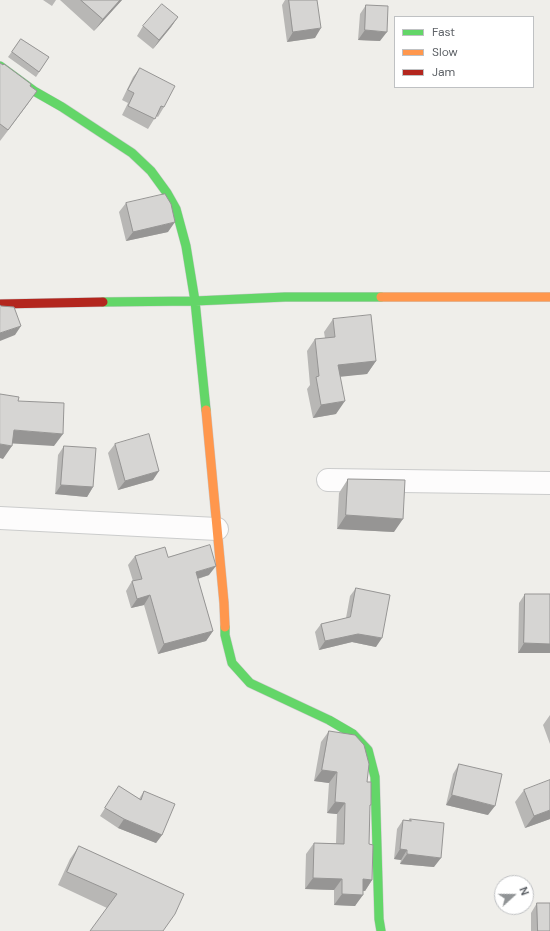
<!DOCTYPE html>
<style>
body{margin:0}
#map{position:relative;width:550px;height:931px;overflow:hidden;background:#efeeea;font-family:"DM Sans",sans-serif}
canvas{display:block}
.legend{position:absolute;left:394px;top:16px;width:140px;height:72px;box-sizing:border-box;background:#fff;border:1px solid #bfc1c3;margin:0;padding:5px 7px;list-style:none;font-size:12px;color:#5f6368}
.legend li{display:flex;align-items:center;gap:8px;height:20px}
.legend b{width:20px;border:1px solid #bfc1c3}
.north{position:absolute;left:494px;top:875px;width:40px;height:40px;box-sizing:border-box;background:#fff;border:1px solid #bfc1c3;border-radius:50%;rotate:69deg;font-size:11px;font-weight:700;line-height:16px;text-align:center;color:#5f6368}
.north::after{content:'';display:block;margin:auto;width:14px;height:18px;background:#919496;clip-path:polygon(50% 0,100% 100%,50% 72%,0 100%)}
</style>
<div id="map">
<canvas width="550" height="931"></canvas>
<ul class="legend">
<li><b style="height:5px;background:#63d668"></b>Fast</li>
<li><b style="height:5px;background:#ff974d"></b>Slow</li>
<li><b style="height:5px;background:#b3261e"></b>Jam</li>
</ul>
<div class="north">N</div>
</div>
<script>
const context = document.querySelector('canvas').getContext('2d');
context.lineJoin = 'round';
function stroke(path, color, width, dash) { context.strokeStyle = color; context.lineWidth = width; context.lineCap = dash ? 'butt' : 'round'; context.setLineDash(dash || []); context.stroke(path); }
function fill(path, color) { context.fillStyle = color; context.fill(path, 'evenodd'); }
const street = new Path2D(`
 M328,480L550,483
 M0,518L217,529`);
const fast = new Path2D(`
 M0,66L34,91L62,107L132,153L151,171L167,193L176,209L186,246L195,301L206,410
 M103,302L195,301L285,297H381
 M225,627V635L232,663L250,683L329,720L353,734L368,750L375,777L379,919L381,931`);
const slow = new Path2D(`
 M381,297H550
 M206,410L224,603L225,627`);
const jam = new Path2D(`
 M0,304L103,302`);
const wall = new Path2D(`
 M43,0H56L52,6Z
 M60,0H122L94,31Z
 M285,0H317L315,38L287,42L282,5Z
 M366,5L380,41L358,40L360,14Z
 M178,17L171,27L153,49L137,36L143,26Z
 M21,39L49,57L36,77L8,57Z
 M0,63L37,91L0,141Z
 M140,68L164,107L158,117L156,116L148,129L122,115L128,103L122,100L133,77Z
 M126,203L168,232L126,241L119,212Z
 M333,319L376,361L367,374L340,376L336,414L313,418L307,389L310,385L307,351L315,339L325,338L324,332Z
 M115,444L153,480L118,490L108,453Z
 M64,446L93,487L87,497L55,494L58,455Z
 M348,479L394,532L337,529L339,493Z
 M135,556L168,557L209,575L198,579L213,631L206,641L158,654L144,605L131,608L126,591L132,581H133L128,565Z
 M356,588L376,647L352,642L319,650L315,632L321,624L346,618L350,596Z
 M525,594H550V653H518L519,603Z
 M550,715V744L543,725Z
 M329,731L367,782L370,806L369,844L372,880L365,891H363L355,906L334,905V890L305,889L306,854L314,843H336L337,814L327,813L329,783L314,781L321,742Z
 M459,764L488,815L446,805L453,774Z
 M119,786L139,799L144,791L162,835L156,843L118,828L100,816Z
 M524,790L550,819L525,828L515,802Z
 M410,819L434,867L400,864L401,860L394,859L397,829L403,820H409Z
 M79,846L184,894L107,908L58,885L70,859Z
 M537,903L550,931H531V913Z`);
const shadedWall = new Path2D(`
 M120,0H122L94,31L103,19Z
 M178,17L171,27L153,49L159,40Z
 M321,28L315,38L287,42L293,32Z
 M365,30L387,32L380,41L358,40Z
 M37,91L27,105L0,141L8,130Z
 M175,222L168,232L126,241L133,232Z
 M21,326L15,335L0,341V333Z
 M376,361L367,374L329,378L338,365Z
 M345,401L336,414L313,418L321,405Z
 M14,430L63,434L54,446L5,443Z
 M0,444L12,446L3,459L0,458Z
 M159,471L153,480L118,490L125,481Z
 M61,485L93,487L87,497L55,494Z
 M346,515L403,519L394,532L337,529Z
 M216,566L209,575L190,581L196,572Z
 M150,595L144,605L131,608L137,599Z
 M213,631L206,641L158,654L164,644Z
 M358,634L382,638L376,647L352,642L319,650L325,641Z
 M524,643L550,644V653H518Z
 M322,770L337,772L329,783L314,781Z
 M452,795L495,806L488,815L446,805Z
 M335,802L345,803L337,814L327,813Z
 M550,810V819L525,828L534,816Z
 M124,819L162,835L156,843L118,828Z
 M400,849L407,850L401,860L394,859Z
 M407,854L441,858L434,867L400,864Z
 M313,878L342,879L334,890L305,889Z
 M363,879L372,880L365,891L355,890Z
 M342,894L363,895L355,906L334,905Z`);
const building = new Path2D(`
 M81,0H120L103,19Z
 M289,0H317L321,28L293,32Z
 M162,4L178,17L159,40L143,26Z
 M366,5L388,6L387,32L365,30Z
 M21,39L49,57L39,72L12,52Z
 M0,63L3,65L4,64L31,84L30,86L37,91L8,130L0,124Z
 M140,68L175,86L164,107L161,106L155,119L128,106L134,93L128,90Z
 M165,194L171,204L175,222L133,232L126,203Z
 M0,305L1,306L14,307L21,326L0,333Z
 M371,315L376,361L338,365L345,401L321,405L316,377L319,376L315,339L335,337L333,319Z
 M0,394L19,397L18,401L64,403L63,434L14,430L12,446L0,444Z
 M149,434L159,471L125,481L115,444Z
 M64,446L96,448L93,487L61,485Z
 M348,479L405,480L403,519L346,515Z
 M210,545L216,566L196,572L213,631L164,644L150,595L137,599L132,581L142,579L135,556L165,547L168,557Z
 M356,588L390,595L382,638L358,634L325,641L321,624L350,617Z
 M525,594H550V644L524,643Z
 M329,731L355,735L364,745L369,764L367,782H371V805H370L369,844L373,845L372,880L363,879V895L342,894V879L313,878L314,843L344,844L345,803L335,802L337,772L322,770Z
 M459,764L502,774L495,806L452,795Z
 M550,780V810L534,816L524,790Z
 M119,786L141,800L144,791L175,804L162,835L124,819L105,808Z
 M410,819L444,823L441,858L407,854V850L400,849L403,820L411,821Z
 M79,846L184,894L175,914L163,931H90L117,894L67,872Z
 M537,903H550V931H538Z`);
stroke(street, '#cbcccc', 24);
stroke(fast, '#cacacb', 10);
stroke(slow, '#cacacb', 10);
stroke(jam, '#cacacb', 10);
stroke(street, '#fdfcfc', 22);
stroke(fast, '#63d668', 9);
stroke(slow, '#ff974d', 9);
stroke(jam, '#b3261e', 9);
fill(wall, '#b8b7b5');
fill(shadedWall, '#969594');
fill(building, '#d6d5d3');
stroke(building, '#969594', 1);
</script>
